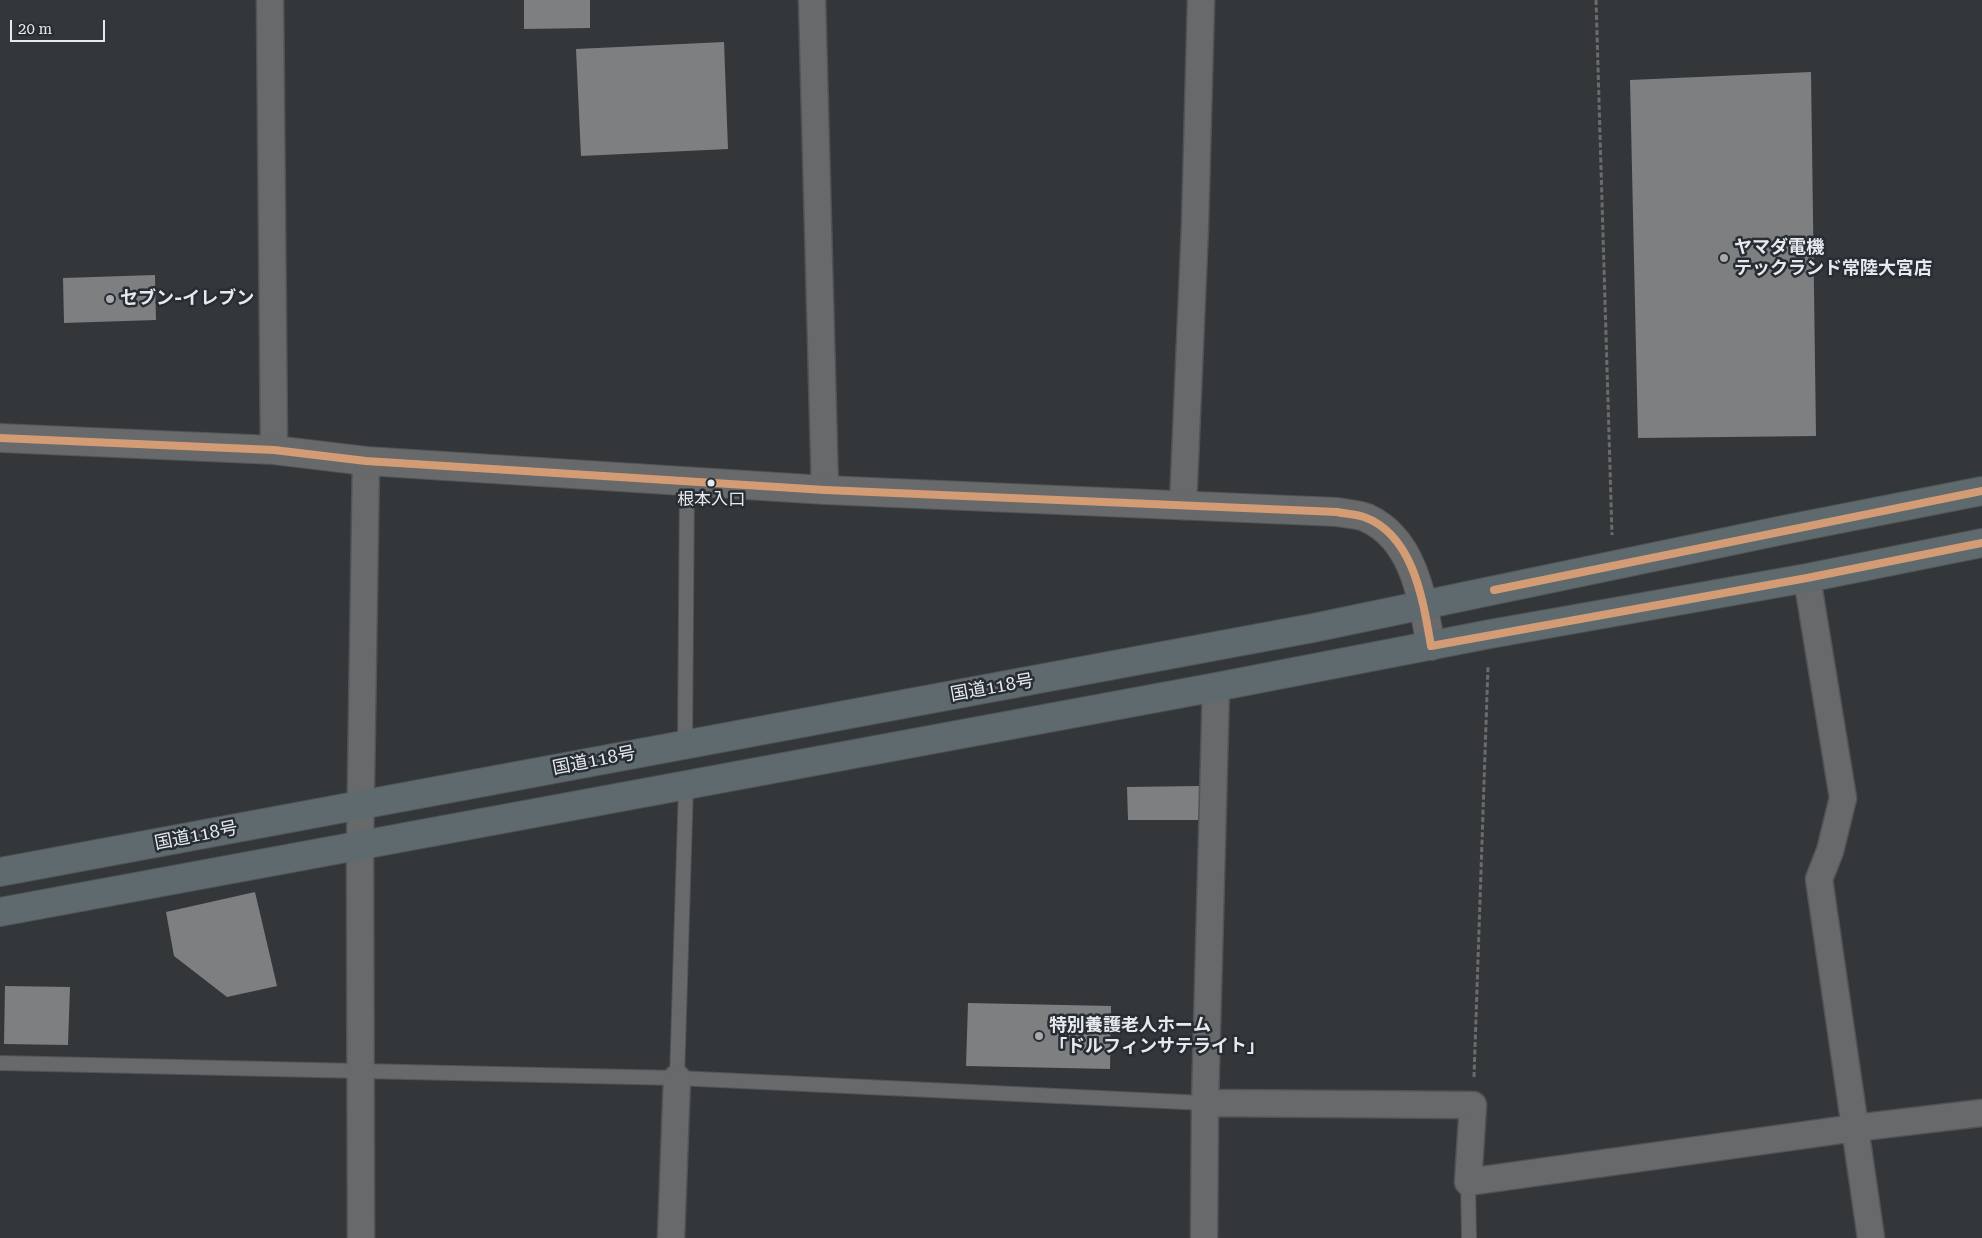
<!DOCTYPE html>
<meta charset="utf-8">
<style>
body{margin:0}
#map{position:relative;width:1982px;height:1238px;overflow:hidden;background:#343739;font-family:"Roboto Serif",serif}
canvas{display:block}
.scale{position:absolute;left:10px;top:20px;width:95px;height:22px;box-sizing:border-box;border:2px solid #e6eaee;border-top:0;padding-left:6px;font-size:15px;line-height:18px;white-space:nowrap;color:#e6eaee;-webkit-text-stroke:4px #272d32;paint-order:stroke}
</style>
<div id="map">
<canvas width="1982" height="1238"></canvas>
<div class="scale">20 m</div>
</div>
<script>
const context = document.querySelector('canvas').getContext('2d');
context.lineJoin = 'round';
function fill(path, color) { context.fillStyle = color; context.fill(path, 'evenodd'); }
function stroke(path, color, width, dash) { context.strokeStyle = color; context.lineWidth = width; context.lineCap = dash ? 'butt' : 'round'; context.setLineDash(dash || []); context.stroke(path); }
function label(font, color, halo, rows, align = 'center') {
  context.font = font + ' "Roboto Serif","Noto Sans JP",serif'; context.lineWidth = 5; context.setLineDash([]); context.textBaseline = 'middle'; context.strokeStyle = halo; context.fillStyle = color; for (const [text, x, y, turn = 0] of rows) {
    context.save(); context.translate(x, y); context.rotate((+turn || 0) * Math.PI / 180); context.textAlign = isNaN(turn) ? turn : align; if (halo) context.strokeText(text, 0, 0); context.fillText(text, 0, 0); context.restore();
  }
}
const building = new Path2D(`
 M524,0H590V28L524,29Z
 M724,42L728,149L581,156L576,49Z
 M1811,72L1816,436L1638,438L1630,80Z
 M155,275L156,320L64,323L63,278Z
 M1199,786L1200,820H1128L1127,787Z
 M255,892L277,986L227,997L174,956L166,912Z
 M5,986L70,987L68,1045L4,1044Z
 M968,1003L1111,1006L1110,1069L966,1066Z`);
const path = new Path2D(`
 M1596,0L1612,535
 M1474,1077L1488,666`);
const service = new Path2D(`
 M685,744L687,481
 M0,1063L677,1078L1205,1103
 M677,1078L686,785
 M1468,1182L1469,1238`);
const minor = new Path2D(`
 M270,0L274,450
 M812,0L825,490
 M1183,506L1195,226L1201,0
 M1807,578L1843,798L1830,851L1819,879L1871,1238
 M1205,1103L1473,1105L1468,1182L1855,1128L1982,1113
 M361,1238L360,845L366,461
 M671,1238L677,1078
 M1204,1238L1205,1103L1216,687`);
const tertiary = new Path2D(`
 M0,438L274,450L366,461L825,490L1337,512C1347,514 1359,514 1367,518C1415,540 1422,599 1431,646`);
const trunk = new Path2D(`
 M0,872L1313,628L1788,529L1982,491
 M0,912L1216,687L1490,634L1807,578L1982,543`);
const bus1 = new Path2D(`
 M0,438L274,450L366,461L825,490L1337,512C1346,514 1355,514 1364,517C1414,535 1423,601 1431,646L1807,578L1982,543
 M1494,590L1982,491`);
const markers = [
 [1724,258,5,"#a8abaf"],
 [110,299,5,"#a8abaf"],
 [711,483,4.5,"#e6eaee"],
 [1039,1036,5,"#a8abaf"]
];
const busNames = [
 ["根本入口",711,500]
];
const poiNames = [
 ["ヤマダ電機",1734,248],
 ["テックランド常陸大宮店",1734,269],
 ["セブン-イレブン",120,299],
 ["特別養護老人ホーム",1049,1026],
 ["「ドルフィンサテライト」",1049,1047]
];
const streetNames = [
 ["国道118号",992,688,-10],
 ["国道118号",594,761,-11],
 ["国道118号",196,836,-11]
];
fill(building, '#7d7f81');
stroke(service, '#515356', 16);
stroke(minor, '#515356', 29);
stroke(tertiary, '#515356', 30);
stroke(trunk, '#515356', 30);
stroke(path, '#6a6b6d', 3, [5, 2.5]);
stroke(service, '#67696b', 14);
stroke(minor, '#67696b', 26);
stroke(tertiary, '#67696b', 28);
stroke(trunk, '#5e6a6e', 28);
stroke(bus1, '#d39c74', 8);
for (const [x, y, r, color] of markers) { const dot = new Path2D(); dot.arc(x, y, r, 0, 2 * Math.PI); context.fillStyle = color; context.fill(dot); stroke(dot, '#272d32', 2); }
label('17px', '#e6eaee', '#272d32', busNames);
label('bold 18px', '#e6eaee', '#272d32', poiNames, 'left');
label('18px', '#e6eaee', '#272d32', streetNames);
</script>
